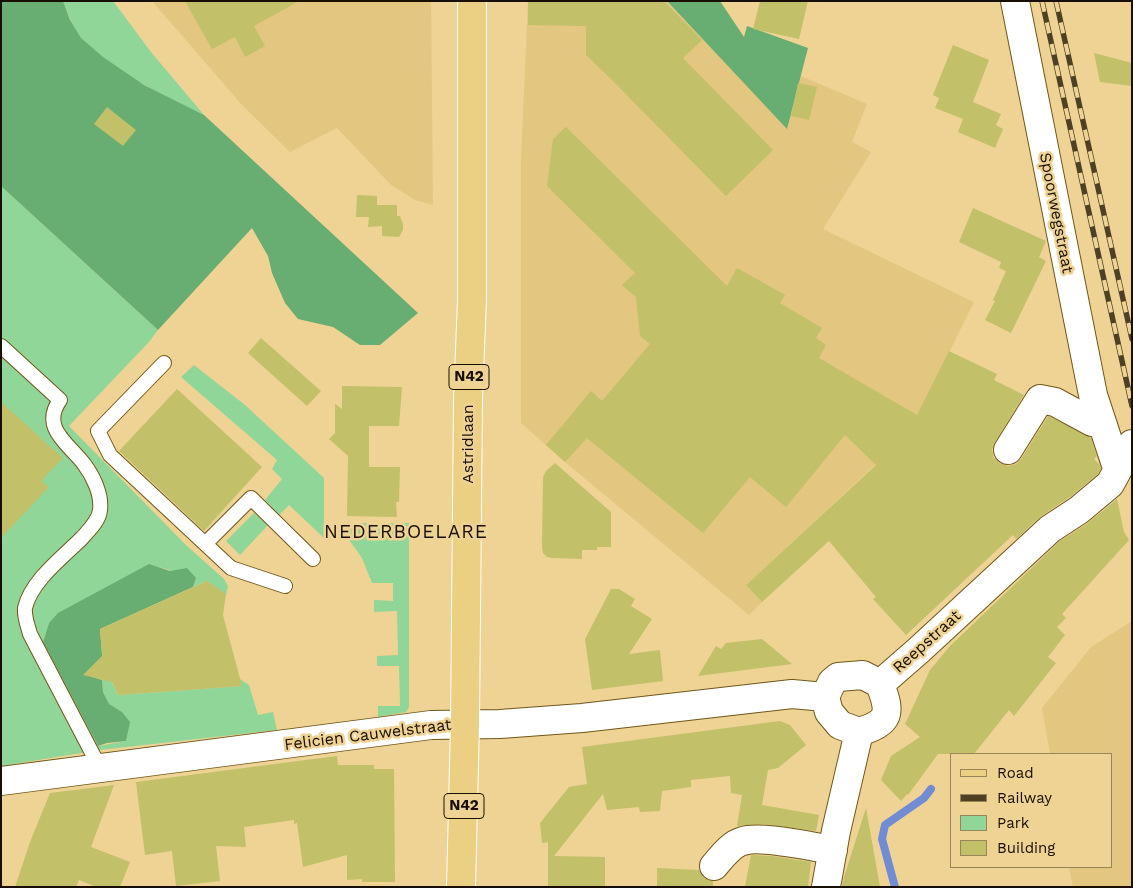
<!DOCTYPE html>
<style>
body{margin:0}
#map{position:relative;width:1133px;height:888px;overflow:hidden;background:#eed395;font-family:"Work Sans",sans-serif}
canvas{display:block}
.frame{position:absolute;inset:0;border:2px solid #180f00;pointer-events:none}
.legend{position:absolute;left:950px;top:753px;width:162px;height:115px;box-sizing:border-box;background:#eed395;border:1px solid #988559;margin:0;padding:6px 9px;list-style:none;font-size:15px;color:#180f00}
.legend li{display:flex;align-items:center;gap:10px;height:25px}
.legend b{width:25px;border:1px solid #988559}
</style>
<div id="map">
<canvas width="1133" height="888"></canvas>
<div class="frame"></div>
<ul class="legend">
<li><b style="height:6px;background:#ebcf82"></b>Road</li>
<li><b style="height:6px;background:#4e4025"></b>Railway</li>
<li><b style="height:14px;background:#91d699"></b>Park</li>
<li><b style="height:14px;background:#c2c068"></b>Building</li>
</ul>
</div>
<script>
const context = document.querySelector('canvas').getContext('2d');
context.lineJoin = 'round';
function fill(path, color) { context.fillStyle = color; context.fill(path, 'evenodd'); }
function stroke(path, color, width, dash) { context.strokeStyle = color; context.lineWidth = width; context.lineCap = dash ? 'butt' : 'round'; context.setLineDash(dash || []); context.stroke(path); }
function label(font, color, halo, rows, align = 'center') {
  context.font = font + ' "Work Sans",sans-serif'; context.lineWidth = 5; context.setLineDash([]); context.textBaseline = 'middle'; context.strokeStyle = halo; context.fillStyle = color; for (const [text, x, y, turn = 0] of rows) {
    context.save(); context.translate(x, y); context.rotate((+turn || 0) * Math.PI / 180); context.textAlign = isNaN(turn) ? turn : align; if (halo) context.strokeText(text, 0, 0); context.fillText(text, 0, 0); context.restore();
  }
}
const built = new Path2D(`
 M152,1H431L433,205L415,200L391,185L337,128L290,152L242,105Z
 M528,1H667L787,128L801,76L867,104L852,142L871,152L823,229L974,302L918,415L894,447L746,585L762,602L749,615L565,462L521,423V159Z
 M1132,621V887H1073L1069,867H1112V754H1050L1042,708L1091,647Z`);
const green = new Path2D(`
 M63,1H113L151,52L204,115C163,95 114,73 82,39C73,29 68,14 63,1Z
 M1,186L158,330L149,342L69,426L186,545L224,579L228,586L226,595L207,581L193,587L196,578L159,567L49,623L43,642L98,746L126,741L122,712L109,705L103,692L102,680L96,662L103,664L118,695L241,686L240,679L249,685L258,715L273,712L277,730L100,750L1,766Z
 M194,365L245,405L324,478V538L289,505L279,515L265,500L282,479L272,469L277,460L181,377Z
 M254,513L268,525L240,555L226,541Z
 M350,523H409V707L406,712L378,717V706H400L399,666H377V656L398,655L397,611L374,612V600L393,601V583H372L362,558L345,534Z`);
const forest = new Path2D(`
 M1,1H63L70,20L81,38L103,57L144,85L204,115L418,313L380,345H360L333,327L298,319L285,303L272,273L268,256L252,228L158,330L1,186Z
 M667,1H720L744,37L747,26L808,48L787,129Z
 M149,564L170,571L187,568L196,578L193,587L100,629L103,664L84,674L102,680L103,692L109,704L122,712L130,722L126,741L107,743L98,746L43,642L49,623L58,613Z`);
const stream = new Path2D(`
 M895,887L882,839L885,825L924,798L931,789`);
const building = new Path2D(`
 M185,1H299L254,26L265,46L245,57L235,37L212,49Z
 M528,1H664L702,40L683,58L773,150L726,196L610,78L586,55V26L528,25Z
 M760,1H808L799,39L753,29Z
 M953,45L989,60L973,102L1001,114L996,125L1003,129L995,148L958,132L963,119L935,108L939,98L933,95Z
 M1094,53L1132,63V86L1100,82Z
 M798,83L817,87L809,120L791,116Z
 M107,107L136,130L123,146L94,124Z
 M566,127L727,286L737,268L785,295L780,303L822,328L816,338L826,345L819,358L917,415L949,351L997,374L994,380L1024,395L995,442L992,450L994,458L999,463L1008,466L1016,464L1021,459L1048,416L1091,438L1097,456L1094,459L1099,464L1101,468L1098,474L1070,497L1040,517L1016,539L1013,535L906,635L873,599L876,597L829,541L762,602L746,585L876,465L845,435L786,507L750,477L703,533L587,438L565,462L546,445L591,391L602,401L650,344L640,336L636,297L622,285L635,273L547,186L553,139Z
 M357,195L377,196V205H397V216H400L403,224V230L399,237L382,236V226L368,227L369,217H356Z
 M973,208L1046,241L1039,257L1046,261L1011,333L985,320L995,301L993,300L1006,271L999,268L1001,262L959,242Z
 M261,338L321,391L307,406L248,353Z
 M342,386L402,387L399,426H369V467H400L399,502H396L397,517L347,516L348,456L329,439L335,433V404L342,409Z
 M177,389L262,467L204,531L119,451Z
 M1,402L63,458L41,481L49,487L1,538Z
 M555,463L611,512V547H597V550H582V559L552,558L547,557L543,553L542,547L543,477L546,471Z
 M1117,499L1124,532L1129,540L1062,614L1066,618L1057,627L1065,635L1048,657L1056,663L1014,716L1009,710L974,754H938L908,795L907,794L901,801L881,780L891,756L920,737L905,724L930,670L950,646L1060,541L1088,523Z
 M207,581L226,594L223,615L242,686L118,695L112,682L83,675L102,656L100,629Z
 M611,589H619L635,599L631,606L652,619L629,654L660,650L663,681L592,690L585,639Z
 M762,639L792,664L698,676L716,646L721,649L726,643Z
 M780,721L790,725L806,745L778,768L768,770L762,805L819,815L816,831L763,824L737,826L742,795L731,793L730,776L691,780V787L662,791L660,811L640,812L639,807L607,810L603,794L554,856L605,857V887H548V842L542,843L540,823L569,787L587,784L582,747Z
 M337,756L338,765H374V769H394L395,882H362V879L347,880V855L303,867L297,823L294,824V820L244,827L246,847L216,846L220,881L176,886L172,851L145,855L136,782Z
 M114,785L91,847L130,862L120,887H96L79,880L76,887H15L30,842L50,793Z
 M866,808L880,887H842L844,877Z
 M751,855L772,856L811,862L808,887H745Z
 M657,868L699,870L704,878L713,881V887H657Z`);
const service = new Path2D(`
 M1,346L60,400C40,428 69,444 84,464C93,476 102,494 100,510C99,521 89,530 82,538C63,557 31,581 25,608C24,617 28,626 30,634L100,768
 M164,363L98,431L110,455L231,568L285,586
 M206,543L251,498L313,559`);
const minor = new Path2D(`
 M1015,1L1093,395L1117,468
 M1008,450L1040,399L1055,402L1092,422L1102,423
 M880,684L919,650L1050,529L1079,510L1110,484L1132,444
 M859,732L840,725L829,712L825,697L832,682L838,677L863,675L880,684
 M859,732C891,722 891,713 880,684
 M1,781L431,725L500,724L582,718L792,694L825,697
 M714,866C722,857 731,844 743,841C760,835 813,847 833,850
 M826,887L836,831L859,732`);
const primary = new Path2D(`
 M461,887L465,724L468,400L472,299V1`);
const rail = new Path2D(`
 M1042,1L1132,406
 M1056,1L1132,339`);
const shields = [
 [469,377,40],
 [464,806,40]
];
const shieldNames = [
 ["N42",469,377],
 ["N42",464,806]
];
const streetNames = [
 ["Spoorwegstraat",1056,213,79],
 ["Astridlaan",468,444,-90],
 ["Reepstraat",927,642,-42],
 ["Felicien Cauwelstraat",368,735,-7]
];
const quarterNames = [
 ["NEDERBOELARE",406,532]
];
fill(built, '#e3c67f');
fill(green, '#91d699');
fill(forest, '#68ad72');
stroke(stream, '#718cd3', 8);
fill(building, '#c2c068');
stroke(service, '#6f5718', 16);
stroke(minor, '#6f5718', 30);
stroke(primary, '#fff', 30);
stroke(service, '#fff', 14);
stroke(minor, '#fff', 28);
stroke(primary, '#ebcf82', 28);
stroke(rail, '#4e4025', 5.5);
stroke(rail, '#eed395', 4, [11]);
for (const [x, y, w] of shields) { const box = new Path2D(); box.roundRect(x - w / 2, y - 12.5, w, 25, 4); context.fillStyle = '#eed395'; context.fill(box); stroke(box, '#180f00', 1); }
label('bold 15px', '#180f00', null, shieldNames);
label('16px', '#180f00', '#eed395', streetNames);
context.letterSpacing = '1px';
label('19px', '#180f00', '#eed395', quarterNames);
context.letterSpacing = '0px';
</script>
